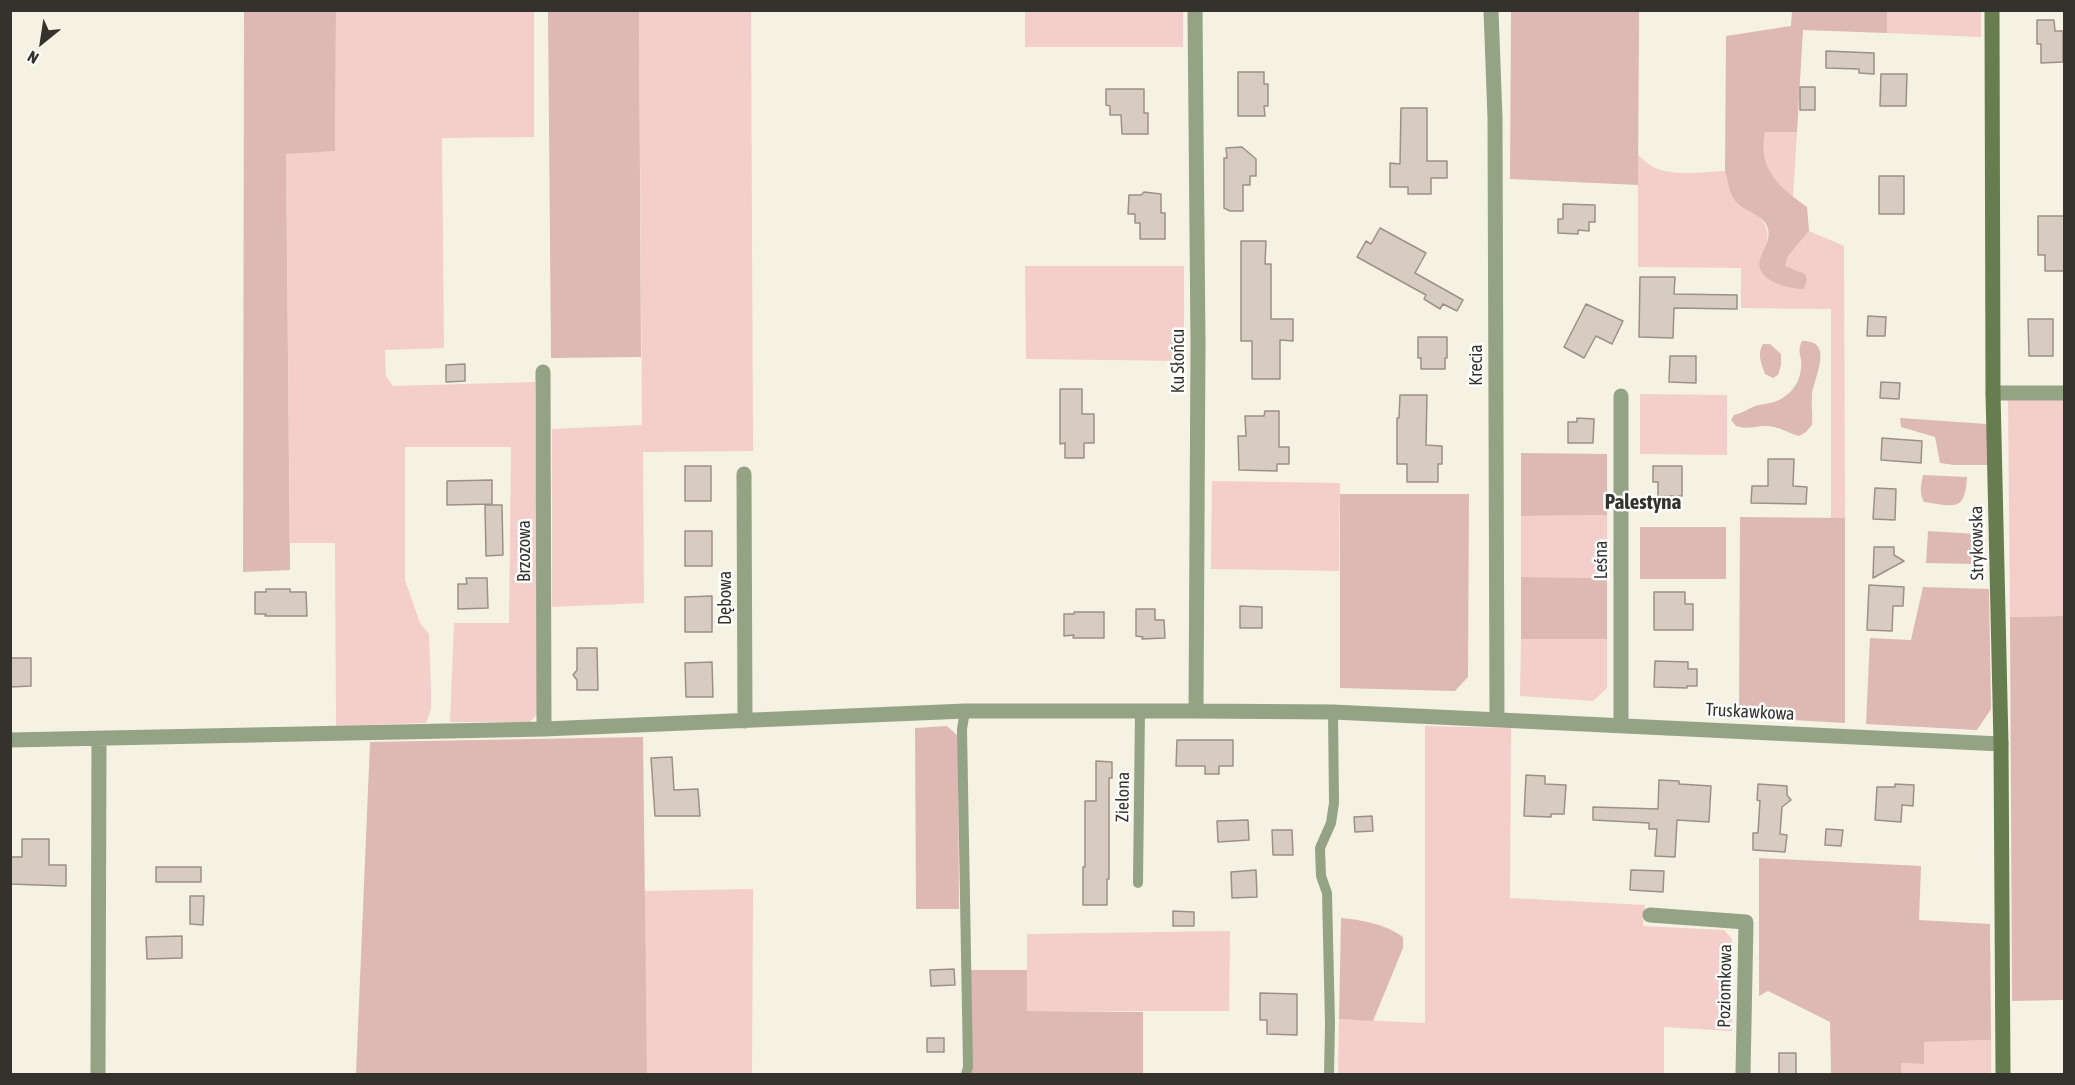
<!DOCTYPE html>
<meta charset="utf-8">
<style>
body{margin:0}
#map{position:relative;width:2075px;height:1085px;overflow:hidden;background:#f6f2e3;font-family:"Asap Condensed",sans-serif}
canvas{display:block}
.frame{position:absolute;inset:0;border:12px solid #34322d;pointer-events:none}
.north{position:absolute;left:12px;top:12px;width:60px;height:60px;-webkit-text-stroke:4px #fff;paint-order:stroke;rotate:210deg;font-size:16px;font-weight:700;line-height:24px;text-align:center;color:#34322d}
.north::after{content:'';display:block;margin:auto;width:21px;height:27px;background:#34322d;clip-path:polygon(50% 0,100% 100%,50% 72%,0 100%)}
</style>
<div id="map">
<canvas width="2075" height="1085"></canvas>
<div class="frame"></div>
<div class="north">N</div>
</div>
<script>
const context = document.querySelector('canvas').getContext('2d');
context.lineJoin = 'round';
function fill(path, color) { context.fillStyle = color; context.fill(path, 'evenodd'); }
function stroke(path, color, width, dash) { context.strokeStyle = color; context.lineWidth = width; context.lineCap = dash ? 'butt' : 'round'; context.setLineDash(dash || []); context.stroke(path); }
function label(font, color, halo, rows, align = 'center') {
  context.font = font + ' "Asap Condensed",sans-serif'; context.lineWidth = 5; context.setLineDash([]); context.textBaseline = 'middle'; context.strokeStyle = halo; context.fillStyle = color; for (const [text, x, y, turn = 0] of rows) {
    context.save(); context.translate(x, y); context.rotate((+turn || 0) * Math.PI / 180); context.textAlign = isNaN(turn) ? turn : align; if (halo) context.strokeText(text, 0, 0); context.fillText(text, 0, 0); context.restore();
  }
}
const green = new Path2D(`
 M336,11H534V137L442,138L444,348L385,350L386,376L393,386L535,382L538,713L530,722H450L454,623H509L511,447H405V580L420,623L429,634L431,691V709L426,723L336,726L335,543H290L286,153L335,151Z
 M639,11H751L753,451L643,452L644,603L552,607V429L642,425Z
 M1025,11H1183V47H1025Z
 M1887,11H1981V37L1887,33Z
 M1765,132H1797L1793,197C1770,179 1760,162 1765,132Z
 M1638,155C1643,159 1648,164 1653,167C1674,177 1703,172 1725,171C1728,181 1729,195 1736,202C1740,207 1748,209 1753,212C1772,224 1770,243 1760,261L1805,274L1785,266L1788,256L1809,231L1844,246L1845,518H1831V309L1741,308V268L1638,267Z
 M1025,266H1184V361L1026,359Z
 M1640,394L1727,395V455L1640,454Z
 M2008,399H2064V616L2010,617Z
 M1212,481L1340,483L1339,571L1211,569Z
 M1607,515V578L1521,577V516Z
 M1521,639H1607V688L1593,701L1520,696Z
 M1425,726L1511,728L1510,898L1645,905L1643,926L1724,930L1732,939V1031L1664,1027V1074H1338L1339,1019L1425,1023Z
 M753,889L752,1074H647L644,891Z
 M1230,931L1229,1011H1027V934Z
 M1991,1040V1074H1901V1063L1924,1064L1923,1042Z`);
const forest = new Path2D(`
 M244,11H336L335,151L286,154L290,570L243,572Z
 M548,11H639L641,357L551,358Z
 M1511,11H1639L1638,185L1510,179Z
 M1792,11H1887V33L1803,30L1797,132H1765C1758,170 1779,187 1807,207L1809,231L1788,256L1785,266L1805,274L1807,280L1804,289C1789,289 1754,281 1760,259C1764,248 1773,237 1766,224C1759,213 1744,211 1736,202C1729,195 1728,181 1725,171L1726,36L1791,26Z
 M1802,341C1836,340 1813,379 1812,396C1811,406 1813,415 1812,425L1806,432L1799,436C1788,433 1778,426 1766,426C1755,426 1748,430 1736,426L1731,420L1734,415C1742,413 1748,409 1755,406C1761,404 1768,404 1774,402C1789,397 1800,384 1801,368C1803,356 1796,353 1802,341Z
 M1763,344H1770L1781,354V365L1778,375L1773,378L1765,374C1761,363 1757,354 1763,344Z
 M1900,418L1987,424L1988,465H1954L1940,463L1935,437L1901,427Z
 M1521,453L1607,454V515L1521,516Z
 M1923,475L1967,477C1965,513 1954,506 1924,502C1919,494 1921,485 1923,475Z
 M1340,494H1469L1468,677L1455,691L1340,688Z
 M1740,517L1845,518V723L1739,717Z
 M1640,527H1726V579H1640Z
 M1928,531L1976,534L1974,564L1926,563Z
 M1521,577L1607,578V639H1521Z
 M1923,587L1989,589L1991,709L1977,730L1866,724L1870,638L1911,640Z
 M2064,616V1000L2012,1001L2010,617Z
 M947,726L958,736L959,909H916L915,728Z
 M643,737L647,1074H356L370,742Z
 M1759,858L1921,866L1919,920L1990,924L1991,1040L1924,1042V1064L1901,1063V1074H1831L1830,1022L1768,991L1759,996Z
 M1341,918C1363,920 1385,924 1403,937V948L1373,1021L1339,1019Z
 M970,970H1027V1011L1143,1012V1074H971Z`);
const building = new Path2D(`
 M2037,20H2054L2055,31H2063V62L2041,63V44H2037Z
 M1826,51L1874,53V74L1859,73V69L1826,68Z
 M1238,72H1264V84H1268V106H1264L1265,116H1238Z
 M1881,74H1907L1906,106H1880Z
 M1800,87H1815V110H1800Z
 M1106,89H1144V113H1148V134H1122L1121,115H1110V106L1106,105Z
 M1401,108H1427V161H1447V178H1431V194H1408V187H1390V163L1400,164Z
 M1242,147L1256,159V176H1250V185H1243V211H1230L1224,208V158H1227L1226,148Z
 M1879,176H1904V214H1879Z
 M1144,192L1161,194V213H1165V239H1140V223H1135V214H1128L1129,195H1141Z
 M1563,204L1595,205V222H1589V231L1578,230V234L1558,233V219H1563Z
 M2038,216H2064V271H2045V255H2038Z
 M1380,228L1426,253L1415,273L1463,300L1457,311L1443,304L1440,309L1424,299L1426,295L1357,257L1366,241L1371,244Z
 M1241,241H1266L1265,264H1271V319H1293V341L1280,340V379H1252V341H1241Z
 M1640,277H1675L1674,294L1737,295V309L1674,308L1673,338L1639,337Z
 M1586,304L1623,321L1612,344L1596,336L1584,358L1564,347Z
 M1868,316L1886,317L1885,336H1867Z
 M2028,319H2053V356H2029Z
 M1418,337H1447V358H1445V369H1421V358H1418Z
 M1670,356H1696V383L1669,382Z
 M465,364V381L446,382V365Z
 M1881,382L1900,383L1899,399L1880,398Z
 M1060,389H1082V414H1094V443H1084V458H1065V443L1060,444Z
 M1400,395H1427L1426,445L1442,446V464H1438V482H1407V464H1397V418H1399Z
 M1265,411H1279V447H1289V464H1277V471L1239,470L1238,436H1246L1245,416H1264Z
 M1577,418L1594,419L1593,443H1568V422H1577Z
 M1882,438L1922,441L1921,463L1881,460Z
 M1768,459H1794L1793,486L1807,487L1806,504L1751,503L1752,486H1768Z
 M685,466H711V501H685Z
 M1653,466H1682V496H1658V482H1653Z
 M492,480V504L447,505V481Z
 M1875,488L1896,489L1895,520L1873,519Z
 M485,505H502L503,555L486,556Z
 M685,531H712V566H685Z
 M1874,547H1894V555L1904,561L1873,578Z
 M466,578H487L488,608L458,609V584H467Z
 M1869,585L1904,587L1903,606H1893L1892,631L1867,630Z
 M266,589H290V592H306L307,616H265L266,614H255V592H266Z
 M1654,592H1685V604H1693V630H1654Z
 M712,596V632H685V597Z
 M1240,606L1262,607V628H1240Z
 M1136,609H1155V620H1164L1165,638L1142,639L1143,637L1136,636Z
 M1074,612H1104V638H1073L1074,635L1064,636V614H1074Z
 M577,648H597L598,690H577V680L573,675L577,670Z
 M10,658H31V686L10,687Z
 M1655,661L1688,662V669H1697V686H1687V688L1654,687Z
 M712,662L713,697H686L685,663Z
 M1177,740H1233V766H1219V774H1205V766H1176Z
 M672,757L674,790L698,789L700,816H655L651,758Z
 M1096,761L1112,762V778H1109V879H1107V905H1083V867H1085V801H1096Z
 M1526,775L1545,776V784L1566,785L1564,814H1551V817L1524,816Z
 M1659,780L1679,781V784L1711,786L1709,822L1677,820L1675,857L1655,856L1657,829H1649V823L1593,820V807L1658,809Z
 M1758,784L1787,786V795L1791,800L1782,807L1780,834L1787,835L1785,852L1753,850V833H1758L1760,801L1757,800Z
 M1895,784L1914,785L1913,806L1902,805L1901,822L1875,820L1877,787H1895Z
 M1372,816L1373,831L1355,832L1354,817Z
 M1248,820L1249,840L1218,842L1217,821Z
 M1826,829L1843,830L1841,846L1825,845Z
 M1272,830H1292L1293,855H1273Z
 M22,839H49V865H66V886L10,884V857H22Z
 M156,867H201V882H156Z
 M1256,870L1257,897L1232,898L1231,872Z
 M1631,870L1664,871L1663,892L1630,890Z
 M190,896H204L203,925L190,924Z
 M1173,911L1194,912V926H1173Z
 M182,936V958L147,959L146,937Z
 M954,969L955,985L931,986L930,970Z
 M1260,993L1297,994V1035L1267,1034V1020H1260Z
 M927,1038H944V1052H927Z
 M1779,1053H1796V1074H1779Z`);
const lane = new Path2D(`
 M965,711L962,729L968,1067L966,1074
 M1138,883L1140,711
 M1329,1074L1330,1024L1327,893L1321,876L1320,848L1331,823L1334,803L1333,712`);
const street = new Path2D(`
 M1195,10L1198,343L1196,711
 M1491,10L1495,118L1497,720
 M543,372L544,729
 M1993,393H2064
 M1621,396V725
 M744,474L745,721
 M10,740L544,729L965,711H1196L1333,712L2001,744
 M1650,915L1746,922L1743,1074
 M98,1074L99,739`);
const secondary = new Path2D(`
 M1992,10L1993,393L2001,744L2003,1074`);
const streetNames = [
 ["Ku Słońcu",1178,361,-90],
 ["Krecia",1476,365,-90],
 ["Strykowska",1977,543,-91],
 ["Brzozowa",524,551,-90],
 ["Leśna",1601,560,-90],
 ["Dębowa",725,598,-90],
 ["Truskawkowa",1750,712,3],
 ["Zielona",1123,797,-89],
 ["Poziomkowa",1725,986,-89]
];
const quarterNames = [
 ["Palestyna",1643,502]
];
fill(green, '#f3ceca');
fill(forest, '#deb8b3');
fill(building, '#d8cbc1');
stroke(building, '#9c9087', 1.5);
stroke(lane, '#94a384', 10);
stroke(street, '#94a384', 15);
stroke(secondary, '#677d4f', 15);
label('18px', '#34322d', '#fff', streetNames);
label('bold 21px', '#34322d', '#fff', quarterNames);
</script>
